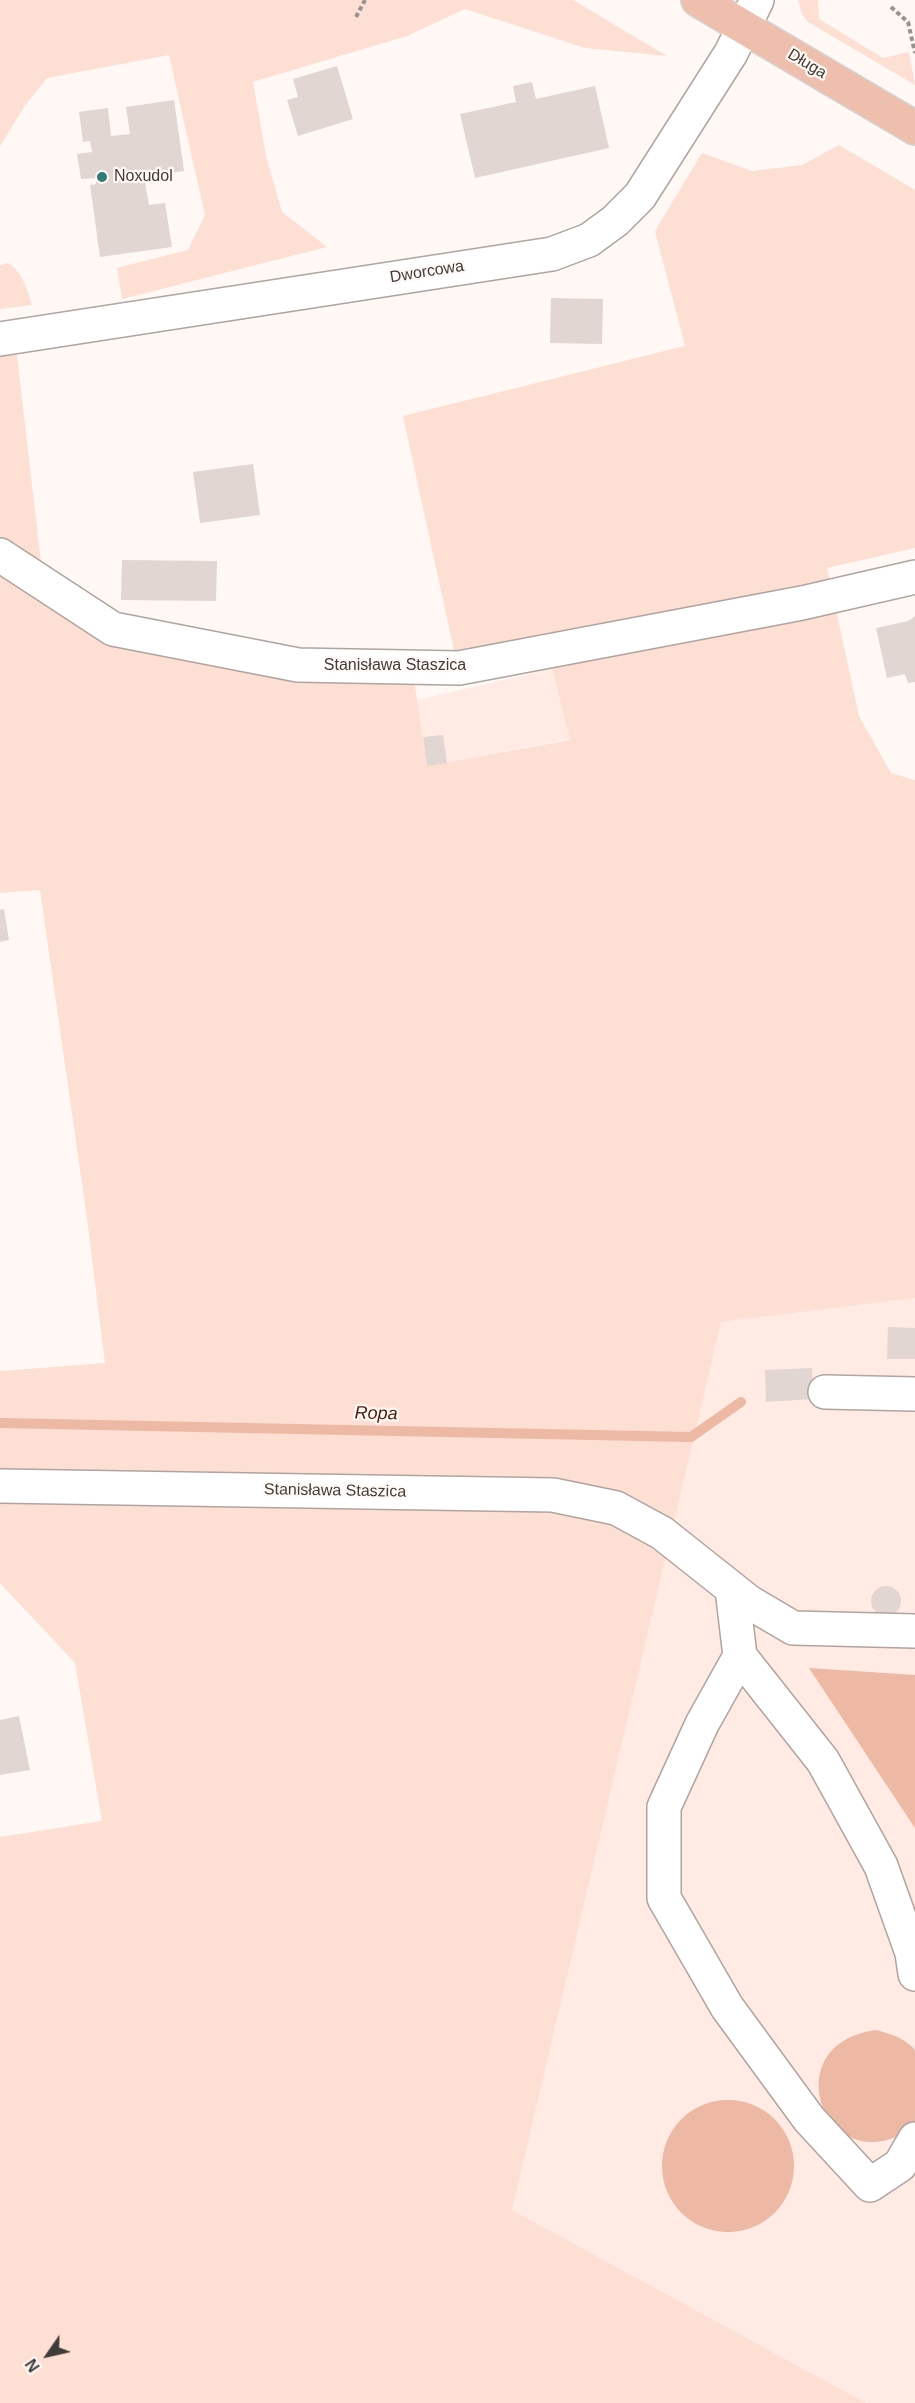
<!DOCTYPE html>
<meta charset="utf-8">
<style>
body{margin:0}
#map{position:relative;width:915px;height:2403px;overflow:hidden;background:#fff8f5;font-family:Helvetica,sans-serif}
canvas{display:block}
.north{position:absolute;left:18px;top:2325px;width:60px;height:60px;-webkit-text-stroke:4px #fff8f5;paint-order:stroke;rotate:236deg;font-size:16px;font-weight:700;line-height:24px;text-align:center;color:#403c3a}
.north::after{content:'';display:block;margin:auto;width:21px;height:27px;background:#403c3a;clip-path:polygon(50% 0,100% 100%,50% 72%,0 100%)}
</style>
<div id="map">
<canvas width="915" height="2403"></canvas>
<div class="north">N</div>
</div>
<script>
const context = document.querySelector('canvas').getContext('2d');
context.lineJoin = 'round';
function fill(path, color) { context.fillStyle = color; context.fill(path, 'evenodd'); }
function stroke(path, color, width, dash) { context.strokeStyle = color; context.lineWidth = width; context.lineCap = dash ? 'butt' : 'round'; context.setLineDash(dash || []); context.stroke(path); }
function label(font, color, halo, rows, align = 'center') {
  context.font = font + ' Helvetica,sans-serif'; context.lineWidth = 4.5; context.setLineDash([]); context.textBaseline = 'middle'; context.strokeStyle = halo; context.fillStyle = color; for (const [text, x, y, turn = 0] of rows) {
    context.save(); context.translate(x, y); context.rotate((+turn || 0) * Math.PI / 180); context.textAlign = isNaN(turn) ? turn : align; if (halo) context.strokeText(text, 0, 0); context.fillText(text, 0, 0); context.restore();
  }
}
const built = new Path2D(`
 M552,669L570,739L427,766L417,700Z
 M915,1298V2403H866L512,2210L721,1322Z`);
const green = new Path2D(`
 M0,0H573L667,56L585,48L465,9L407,36L253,82L266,156L282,212L327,247L122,299L117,268L188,250L205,215L169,55L47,78L26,104L0,146Z
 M798,0H818L819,19L883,58L909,52L915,85L808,22L802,14Z
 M839,145L915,190V548L827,568L859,716L891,773L915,780V1298L721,1322L512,2210L866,2403H0V1837L102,1821L75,1663L0,1583V1371L105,1363L87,1218L40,890L0,893V352L16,348L46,605L414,679L427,766L570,740L544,636L455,655L403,416L685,346L655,231L702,153L752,171L802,165Z
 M8,263C23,272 27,290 32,305L0,309V265Z`);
const water = new Path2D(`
 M809,1668L915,1675V1828Z
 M876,2030C891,2034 905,2038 915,2050V2123C907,2133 896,2138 883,2141C815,2154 784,2042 876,2030Z
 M662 2166a66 66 0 1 1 132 0a66 66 0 1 1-132 0Z`);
const stream = new Path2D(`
 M0,1423L691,1437L741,1402`);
const building = new Path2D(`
 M337,66L353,119L298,136L287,100L298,97L293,79Z
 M532,82L536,99L595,86L609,148L475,178L460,114L516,102L513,86Z
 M174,100L184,171L144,177L149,205L165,203L172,247L100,257L90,185L96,184V178L81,179L77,154L92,152L90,141L83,142L79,112L108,108L111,136L130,134L126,107Z
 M551,298L603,299L602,344L550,343Z
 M253,464L260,515L200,523L193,472Z
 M122,560L217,561L216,601L121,600Z
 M915,616V682L908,683L905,674L887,678L876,628L908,621Z
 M443,735L447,763L427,766L423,737Z
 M4,909L9,940L0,942V910Z
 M888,1327L915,1328V1359H887Z
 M812,1368L813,1399L766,1402L765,1370Z
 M871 1601a15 15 0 1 1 30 0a15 15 0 1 1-30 0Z
 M19,1716L30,1770L0,1775V1720Z`);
const path = new Path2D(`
 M891,7L908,22L915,53
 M356,17L365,0`);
const minor = new Path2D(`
 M0,339L552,254L589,240L615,221L640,196L731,53L757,0
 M0,555L113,629L298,665L459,668L802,603L915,577
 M825,1392L915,1394
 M0,1486L553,1495L616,1508L662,1533L749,1602L793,1628L915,1631
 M732,1589L740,1656L823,1761L881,1866L912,1953L915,1974
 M740,1656L702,1724L664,1807V1898L727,2007L809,2119L870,2185L900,2165L915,2139`);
const major = new Path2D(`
 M698,0L915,128`);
const markers = [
 [102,177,6,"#327b79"]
];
const streetNames = [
 ["Długa",807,64,31],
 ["Dworcowa",427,272,-9],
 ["Stanisława Staszica",395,666],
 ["Stanisława Staszica",335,1491,1]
];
const poiNames = [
 ["Noxudol",114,177]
];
const waterNames = [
 ["Ropa",376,1414,1]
];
fill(built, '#ffebe3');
fill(green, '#fedfd3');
fill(water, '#edb8a4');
stroke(stream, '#edb8a4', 10);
fill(building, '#e2d6d2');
stroke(minor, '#afa4a0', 36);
stroke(major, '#d5d4d4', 36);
stroke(path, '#989290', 4, [4.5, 3]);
stroke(minor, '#fff', 33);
stroke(major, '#eebfad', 33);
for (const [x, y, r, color] of markers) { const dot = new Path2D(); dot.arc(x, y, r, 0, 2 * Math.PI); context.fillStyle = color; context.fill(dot); stroke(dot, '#fff8f5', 2); }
label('16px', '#403c3a', '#fff8f5', streetNames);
label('16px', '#403c3a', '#fff8f5', poiNames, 'left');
label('italic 18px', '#4a1b06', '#fff8f5', waterNames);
</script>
